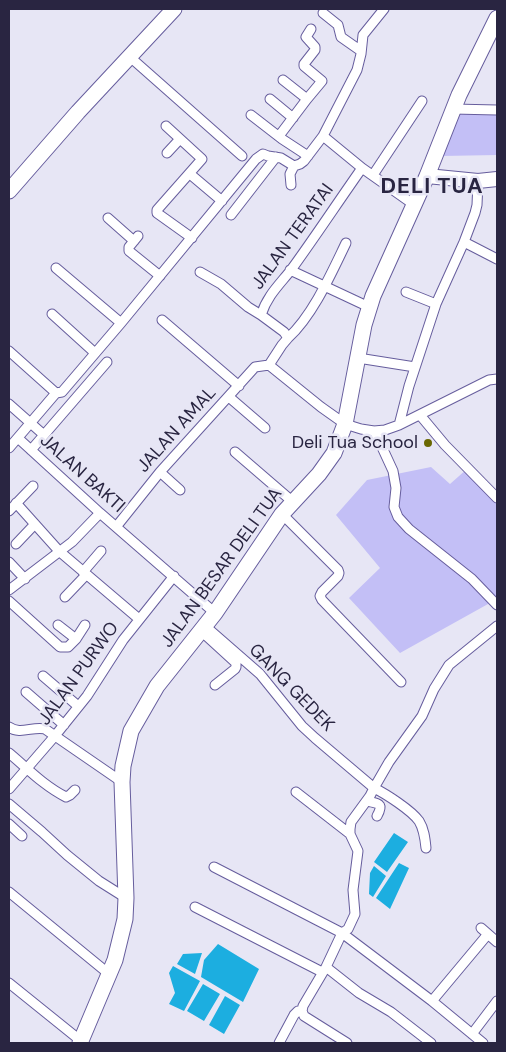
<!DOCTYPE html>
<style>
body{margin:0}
#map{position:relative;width:506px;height:1052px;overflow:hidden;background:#e7e6f5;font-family:"DM Sans",sans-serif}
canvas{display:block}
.frame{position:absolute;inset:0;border:10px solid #292541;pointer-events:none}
</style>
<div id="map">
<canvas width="506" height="1052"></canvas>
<div class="frame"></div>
</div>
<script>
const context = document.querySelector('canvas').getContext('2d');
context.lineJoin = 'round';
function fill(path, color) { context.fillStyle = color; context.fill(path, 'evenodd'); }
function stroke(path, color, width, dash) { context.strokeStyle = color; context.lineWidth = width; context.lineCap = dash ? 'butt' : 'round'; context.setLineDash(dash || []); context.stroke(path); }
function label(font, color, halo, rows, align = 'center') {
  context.font = font + ' "DM Sans",sans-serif'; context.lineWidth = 5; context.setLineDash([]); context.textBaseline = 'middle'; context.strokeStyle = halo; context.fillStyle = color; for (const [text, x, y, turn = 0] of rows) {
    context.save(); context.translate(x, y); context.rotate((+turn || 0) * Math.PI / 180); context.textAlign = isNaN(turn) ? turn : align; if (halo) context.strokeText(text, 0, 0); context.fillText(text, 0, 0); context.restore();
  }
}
const green = new Path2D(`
 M455,112L497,114V155L441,156Z
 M431,467L450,484L467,469L497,500V599L400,653L349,598L380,568L336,515L367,480Z`);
const water = new Path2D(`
 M394,833L408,842L387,872L374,862Z
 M399,863L409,868L390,909L376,898Z
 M374,866L386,876L373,897L369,894L370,873Z
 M218,944L259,969L243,1002L201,977L204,960Z
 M202,953L195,974L177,964L183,954Z
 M173,966L200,981L184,1011L169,1004L175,993L169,973Z
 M203,984L220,994L204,1021L187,1011Z
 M225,996L240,1005L224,1034L209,1025Z`);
const minor = new Path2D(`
 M323,13L338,25L341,37L361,51
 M130,57L242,156
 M283,80L307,99
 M270,99L293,118
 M453,109L497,110
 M251,115L282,139L308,156
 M166,126L202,159L157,210V213L192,238
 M279,136L307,99L322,81L304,66V64L315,50V47L306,37L311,29
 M323,136L362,168L413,204
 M167,153L180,139
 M190,174L222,201
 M373,175L422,101
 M291,185L290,174L294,166
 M231,215L276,157
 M108,218L134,241
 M138,236L129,247V251L160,276
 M464,242L497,259
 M56,268L121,323
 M290,270L369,307
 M200,272L221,284L248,307L261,315
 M406,292L436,304
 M52,314L95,353
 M162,320L239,386
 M288,338C313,315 331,274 346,243
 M9,351L56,393L9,448
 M358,358L415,367
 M269,365L321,407L345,424L361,429L374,431L385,430L399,425L489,380L497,379
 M269,365L282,345L288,338L284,332L261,315C267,296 279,285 291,270C315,237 338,202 362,168
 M56,393L62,392L121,323L256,159L263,154L268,156L281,158L294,166L300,164L304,161L323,136L357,70L361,54L363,35L384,9
 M229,397L265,428
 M9,404L44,435
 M420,415L445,445L497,498
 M399,425L409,386L436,304L464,242L475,213L477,205L478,181
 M374,431L381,445L393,471L396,488L394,507L398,517L409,529L472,579L497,605
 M19,437V439L100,513L215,613
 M31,450L107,362
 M235,452L293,502
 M160,472L180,490
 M16,503L59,551L139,619
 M9,511L33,486
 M282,514L338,570L339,573L338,576L322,592L320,596L322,600L401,682
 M116,527L160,472L255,367L269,365
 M16,544L35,524
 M9,562L25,579
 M83,572L101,551
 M9,590L72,542L100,513
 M65,597L86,575
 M9,601L60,647H68L76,639L85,625
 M58,625L76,639
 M205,626L260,674L302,726L315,738L374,788L370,796L351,822L350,829V834L358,851L353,890L355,914L348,929L342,933L326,967L303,1006L302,1011
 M201,631L236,663V667L235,669L215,685
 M43,676L78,706
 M26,692L64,725
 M9,727C20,735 33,726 45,729L122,782
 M9,753C27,768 44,786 66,797L70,795L75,790
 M9,789L54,737L87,696L123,640L174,576
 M296,792L350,834
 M367,801C379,804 384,803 377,816
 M9,804L42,832L67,855L99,881L126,898
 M9,824L22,836
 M426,848C425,838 424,829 419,821C411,810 386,794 374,788L389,762L422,716L434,689L449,665L497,626
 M214,867L342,933L432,1001L483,1043
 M9,892L109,974
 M195,907L322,972
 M481,928L497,942
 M326,967L359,993L391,1012L431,1043
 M9,983L81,1041
 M432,1001L488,934
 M302,1011L304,1016L347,1043
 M472,1034L497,1001
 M279,1043L294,1015L298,1011H302`);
const secondary = new Path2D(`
 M427,176L478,181L497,179`);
const primary = new Path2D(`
 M9,191L78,112L174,9
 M80,1043L115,960L125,919L126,898L122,782L123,766L131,731L157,686L215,613L282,514L319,474L334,453L345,424L364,325L373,296L427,176L459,95L497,18`);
const markers = [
 [428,443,5,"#6a6802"]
];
const streetNames = [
 ["JALAN TERATAI",293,237,-54],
 ["JALAN AMAL",177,430,-48],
 ["JALAN BAKTI",82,474,42],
 ["JALAN BESAR DELI TUA",222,568,-54],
 ["JALAN PURWO",79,674,-54],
 ["GANG GEDEK",291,688,46]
];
const poiNames = [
 ["Deli Tua School",418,443]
];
const districtNames = [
 ["DELI TUA",432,187]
];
fill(green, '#c3bff6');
fill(water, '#1caee0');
stroke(minor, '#665d9d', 11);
stroke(secondary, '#665d9d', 16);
stroke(primary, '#665d9d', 17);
stroke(minor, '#fff', 9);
stroke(secondary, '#fff', 14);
stroke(primary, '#fff', 15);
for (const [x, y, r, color] of markers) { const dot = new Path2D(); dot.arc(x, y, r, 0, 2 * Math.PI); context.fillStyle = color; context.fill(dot); stroke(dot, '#e7e6f5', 2); }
label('18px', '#292541', '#e7e6f5', streetNames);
label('18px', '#292541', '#e7e6f5', poiNames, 'right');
context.letterSpacing = '1px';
label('bold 22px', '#292541', '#e7e6f5', districtNames);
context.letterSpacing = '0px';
</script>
